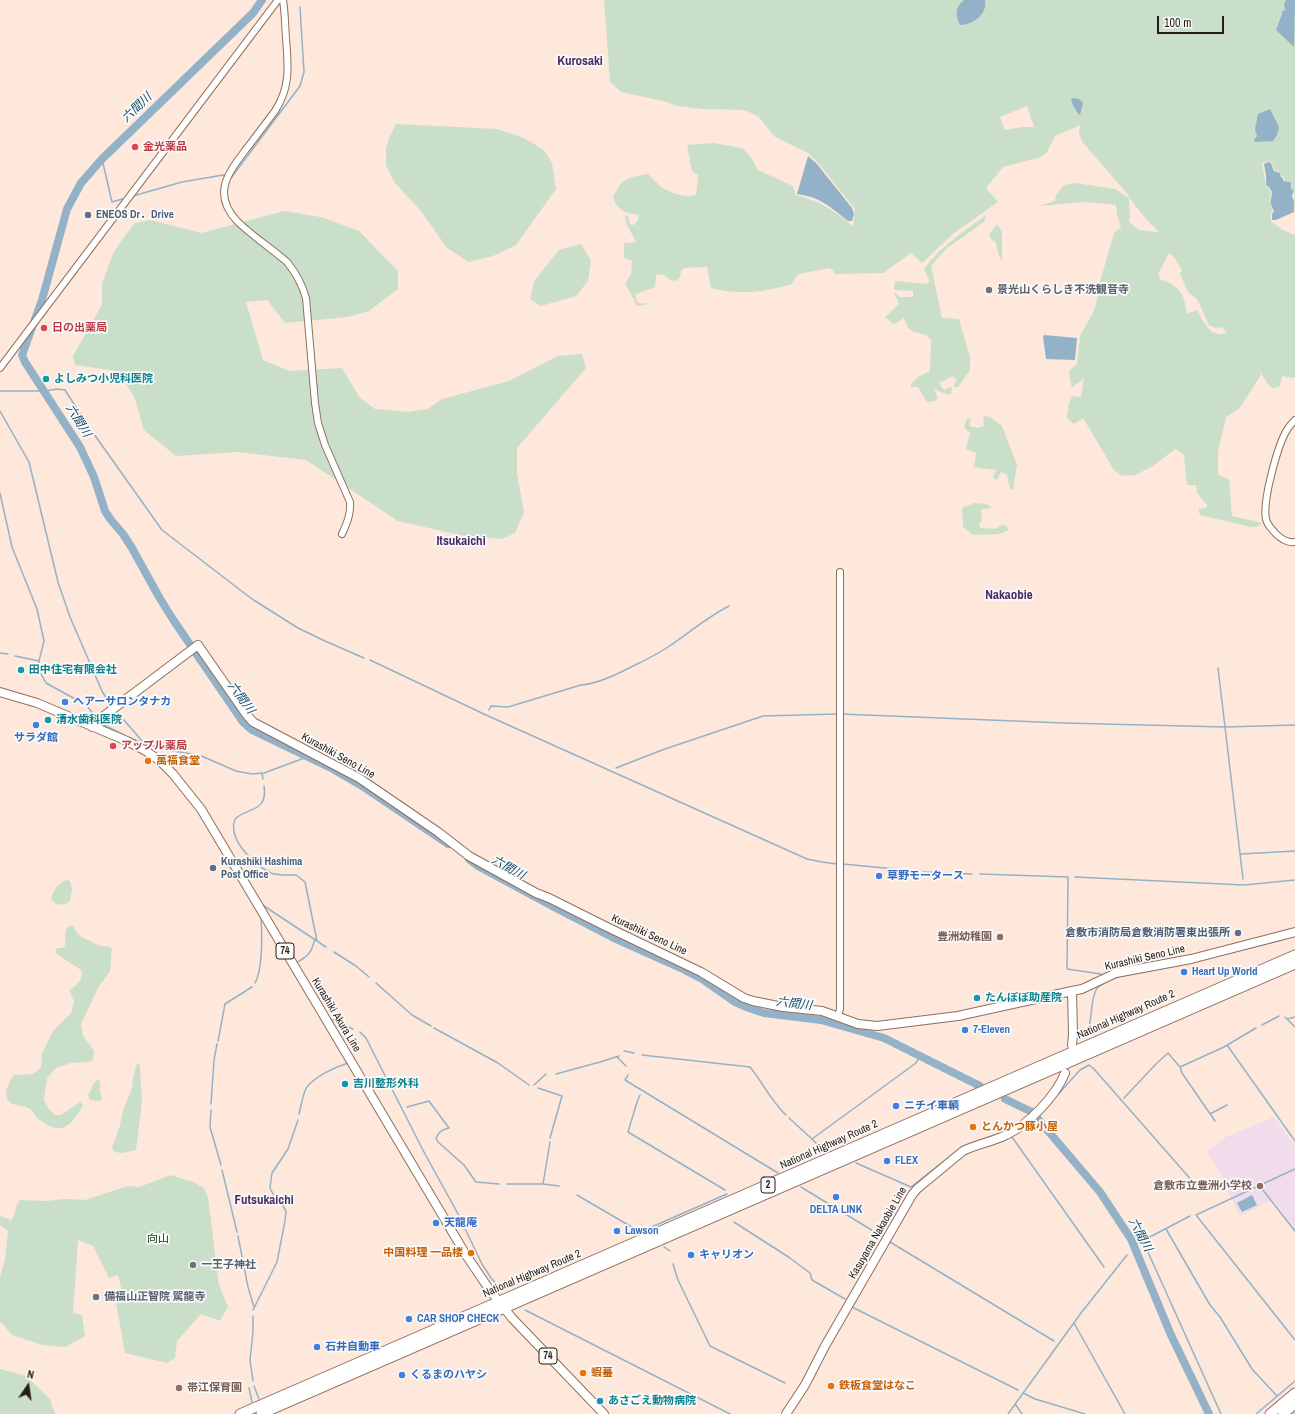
<!DOCTYPE html>
<meta charset="utf-8">
<style>
body{margin:0}
#map{position:relative;width:1295px;height:1414px;overflow:hidden;background:#fee7db;font-family:"Archivo Narrow",sans-serif}
canvas{display:block}
.north{position:absolute;left:8px;top:1366px;width:40px;height:40px;-webkit-text-stroke:3px #fafafa;paint-order:stroke;rotate:13deg;font-size:11px;font-weight:700;line-height:16px;text-align:center;color:#291c15}
.north::after{content:'';display:block;margin:auto;width:14px;height:18px;background:#291c15;clip-path:polygon(50% 0,100% 100%,50% 72%,0 100%)}
.scale{position:absolute;left:1157px;top:16px;width:67px;height:18px;box-sizing:border-box;border:2px solid #291c15;border-top:0;padding-left:5px;font-size:12px;line-height:14px;white-space:nowrap;color:#291c15;-webkit-text-stroke:3px #fafafa;paint-order:stroke}
</style>
<div id="map">
<canvas width="1295" height="1414"></canvas>
<div class="north">N</div>
<div class="scale">100 m</div>
</div>
<script>
const context = document.querySelector('canvas').getContext('2d');
context.lineJoin = 'round';
function fill(path, color) { context.fillStyle = color; context.fill(path, 'evenodd'); }
function stroke(path, color, width, dash) { context.strokeStyle = color; context.lineWidth = width; context.lineCap = dash ? 'butt' : 'round'; context.setLineDash(dash || []); context.stroke(path); }
function label(font, color, halo, rows, align = 'center') {
  context.font = font + ' "Archivo Narrow","Noto Sans JP",sans-serif'; context.lineWidth = 3.5; context.setLineDash([]); context.textBaseline = 'middle'; context.strokeStyle = halo; context.fillStyle = color; for (const [text, x, y, turn = 0] of rows) {
    context.save(); context.translate(x, y); context.rotate((+turn || 0) * Math.PI / 180); context.textAlign = isNaN(turn) ? turn : align; if (halo) context.strokeText(text, 0, 0); context.fillText(text, 0, 0); context.restore();
  }
}
const education = new Path2D(`
 M1274,1117L1295,1146V1229L1273,1200L1240,1216L1219,1171L1207,1152L1224,1138Z`);
const green = new Path2D(`
 M604,0H1295V209C1295,203 1293,198 1295,192L1292,188L1291,181H1284V177L1282,176L1281,173L1275,170L1271,161L1262,163L1266,186C1274,192 1269,197 1271,204C1271,206 1272,208 1273,210L1271,214V221L1281,229L1295,235V378L1282,376L1280,386L1274,388L1270,387L1260,372L1261,375L1239,409L1226,417L1218,451V475L1229,479L1232,516L1262,523L1257,527H1251L1200,515L1198,509L1206,508L1207,505L1197,493L1196,485H1188L1186,478L1184,455L1175,449L1153,466L1135,475L1122,476L1114,470L1083,418L1074,424L1067,418L1069,403L1072,396L1081,397L1084,378L1078,383L1074,385L1072,389L1069,371L1077,364L1080,336L1092,315L1096,304L1099,285L1114,233L1121,227L1117,215L1116,205L1085,202L1039,206L1055,201L1056,195L1064,185L1075,183L1115,189L1129,198L1130,217L1129,222L1139,230L1159,232C1147,220 1135,207 1126,192L1083,143L1079,133L1080,125L1055,136L1047,152L1041,157L1003,167L986,188L998,202L954,233L922,263L911,253L883,273L836,274L830,268L798,274L792,284C763,292 741,296 711,288L707,267L684,268L681,271L680,278L676,281L670,280L663,274L656,275L655,287L636,294V298L638,303L649,304L637,306L625,283L631,275L632,261L624,258V243L636,242L626,223L625,217L628,215L630,224L634,225L638,220V215C625,212 617,211 613,197C623,177 627,178 648,174C652,178 656,182 660,186C669,193 685,198 696,195L698,175L692,171L687,145L713,143L742,148L750,156L758,170L793,186L796,195C819,200 835,212 853,226L855,209L820,165L808,153L775,137L758,116L744,110L703,109L677,106L663,101L621,92L610,82ZM1027,106L1034,127H1022L1005,130L1000,117ZM1169,253L1174,257L1182,270L1180,274L1188,292L1197,299L1209,325L1216,328L1222,327L1227,332C1211,340 1204,322 1197,310L1187,314C1185,295 1179,285 1161,280L1158,274Z
 M396,124L497,129L524,138L544,150L552,163L556,189L516,245L493,256L469,262L447,248L421,211L394,182L386,165V148L390,136Z
 M284,211L321,217L359,231L398,271V289L369,311L348,317L285,323L267,300L246,302L263,360L289,371L342,368L360,398L375,409L408,412L428,409L442,399L509,381L558,356L582,354L586,368L517,448V474L524,512L515,533L502,539L459,535L398,521L306,460L237,452L176,456L144,430L134,396L117,371L75,365L73,356L102,305V283L113,254L121,241L135,223L150,220L202,233Z
 M986,215L984,222L947,248L931,266L942,318L959,319L970,357V370L958,387H954V384L957,381L953,376L939,383L944,390L950,387L952,388L951,394H946L934,389L938,398L935,401L927,402L918,387H911V384L918,377L930,371L931,340L926,335L914,332L908,328L904,318L894,324L885,317L899,304L894,293H896L899,297H913V291L894,290L895,281L925,284L930,282L924,269C941,246 964,231 986,215Z
 M997,224L1002,231V262L998,253L996,243L990,238V233Z
 M581,244L591,261L588,281L576,296L541,306L530,299L534,281L559,250Z
 M983,415L992,418L1002,426L1017,465L1013,489H1010L1007,475L1001,472L997,480L993,478L996,470L974,467L976,453L966,449L970,433L964,428L967,418L971,419L969,426L977,428L984,426Z
 M974,503L987,504L992,508L981,509L982,521L979,524L980,528L995,529L1002,525L1007,526L1008,530L999,534L973,535L963,527L962,508Z
 M67,880L70,881L72,890L70,900C66,905 62,905 56,904L51,899C54,889 57,884 67,880Z
 M69,926H74C76,936 83,937 90,941C94,943 98,946 102,946C106,946 108,946 112,948L110,971L98,988L81,1024L83,1036L94,1051L93,1060L89,1062L71,1063L56,1068L47,1078L44,1100L48,1108L55,1115H61L80,1102L83,1105C74,1122 63,1137 43,1122C41,1121 38,1119 36,1117C34,1115 33,1111 30,1109C26,1106 20,1106 16,1105C0,1101 7,1084 14,1075L33,1074L37,1071L41,1067L42,1054L53,1031L71,1013L74,1001L71,995L70,990C77,985 84,979 81,970L55,953L57,948H63L65,946C66,939 63,931 69,926Z
 M137,1064H139L140,1066L142,1102L136,1150L123,1153L114,1152L112,1147L119,1129L123,1111L132,1088L133,1076Z
 M97,1080L100,1081V1091L102,1098L100,1101L90,1100L88,1096L93,1085Z
 M171,1175L193,1182L204,1188L208,1197L219,1285L228,1307L220,1321L201,1314L177,1341L175,1358L167,1363L125,1353L116,1302L122,1292L118,1275L109,1278L93,1246L78,1240L73,1313L82,1315L85,1336L66,1347L42,1345L12,1335L2,1323H0V1277L5,1260L8,1231L0,1225V1216L11,1220C16,1214 15,1206 20,1200L46,1201L65,1199L85,1200L128,1186L139,1187Z
 M0,1369L26,1376L50,1399L55,1414H0Z`);
const water = new Path2D(`
 M964,0H985C988,14 973,25 960,25C955,15 955,7 964,0Z
 M1286,0H1295L1294,47L1276,30L1282,14V11L1285,10L1284,4Z
 M1073,98L1079,99L1083,103L1080,115C1075,111 1073,105 1071,100Z
 M1270,109L1279,127L1277,135L1273,141L1255,142L1254,140L1257,136L1255,129L1258,114Z
 M808,156L817,164L852,208L854,214L852,221H848C830,207 821,197 797,194Z
 M1268,162L1271,163L1274,171L1280,173L1281,177L1283,178V181L1291,182V188L1294,191L1292,196L1294,202V212L1276,220H1272V214L1274,211C1273,209 1272,207 1271,204C1270,197 1276,192 1266,185C1267,178 1265,171 1264,164Z
 M1044,335L1077,338L1075,360L1046,359L1043,337Z
 M1252,1195L1257,1205L1242,1212L1237,1203Z`);
const stream = new Path2D(`
 M102,159L112,202L126,198
 M230,177L231,178L300,86L304,72L300,7
 M133,196L182,182L223,175L227,176
 M0,391H44L57,389L65,390L84,420L162,530L252,599L298,628L325,641L364,658
 M0,411L29,462L58,582L70,617L102,691L108,701
 M0,493L12,547L37,609L44,641L39,661L40,672L46,683L86,705L96,717
 M0,653L8,654
 M15,656L39,661
 M370,660L486,715L807,859L822,862L837,864
 M1218,668L1243,879
 M489,710L491,706L508,707L581,685C595,684 609,678 621,672C637,664 653,657 668,647C688,634 707,617 729,606
 M116,711L144,743L152,751
 M841,714L1064,723L1225,727L1295,725
 M100,721L102,724L126,736
 M131,739L167,750L199,755L236,771L252,774L264,773L307,757
 M616,768L662,750L763,716L837,714
 M262,773L263,779
 M264,786C268,813 247,807 235,819C227,839 254,865 271,873C279,876 287,875 296,875L305,882L317,941
 M1241,854L1295,851
 M843,864L916,871
 M923,872L972,874
 M980,874L1068,877
 M1068,877L1067,969L1101,974
 M1075,877L1244,885L1295,880
 M261,904L326,947
 M334,952L356,966L369,977
 M1217,956L1282,940
 M296,963C308,956 311,954 315,939
 M1112,979L1118,977L1180,965
 M255,983C263,969 262,933 261,917
 M376,983L412,1015L431,1026
 M1285,1017L1287,1019L1295,1017
 M330,1019L353,1029
 M1287,1019L1295,1027
 M1262,1025L1279,1016
 M434,1028L498,1063L529,1085
 M360,1032L366,1038L372,1050L425,1154L457,1212L482,1264L491,1278L499,1287
 M1084,1037C1094,1022 1089,1005 1096,990C1098,986 1103,984 1106,982
 M218,1041L225,1004L252,987
 M1227,1045L1295,1141
 M624,1051L634,1053
 M642,1055L750,1067C763,1083 771,1101 786,1115
 M617,1057L626,1066
 M1089,1065L1094,1069L1201,1191
 M1180,1067L1182,1073L1215,1121
 M556,1074L600,1062L619,1056
 M628,1075L625,1080L778,1173
 M534,1085L546,1074
 M538,1088L562,1096L550,1138
 M640,1095L637,1102L628,1132L725,1190
 M1124,1098L1156,1064L1168,1053L1180,1067L1224,1047L1256,1028
 M1053,1100L1080,1070L1089,1065
 M211,1104L214,1060L217,1044
 M407,1107L429,1101L449,1128C442,1130 439,1131 436,1138L438,1142L464,1165L476,1182L499,1184
 M211,1110L210,1127L221,1165
 M299,1114C301,1107 303,1092 307,1087C315,1076 336,1067 348,1063
 M1210,1114L1227,1105
 M789,1118L812,1139L916,1063L920,1056
 M1012,1137L1104,1267
 M812,1139L821,1148L829,1152
 M966,1145L995,1135
 M856,1163L911,1187L958,1150
 M222,1170L237,1232
 M507,1184H543L550,1142
 M543,1184L559,1186
 M1259,1185L1295,1231
 M801,1187L883,1237
 M577,1195L642,1233
 M1196,1215L1295,1340
 M1196,1215L1295,1169
 M734,1222L790,1258L810,1273L812,1280L845,1299
 M1166,1229L1210,1305L1220,1317L1252,1369L1277,1396
 M640,1232L727,1194
 M238,1236L248,1287L254,1307
 M1142,1241L1190,1216
 M1143,1241L1221,1414
 M890,1242L1054,1341
 M1134,1245L1138,1243
 M664,1247L670,1251
 M1134,1252L1137,1251
 M673,1264L678,1280L710,1346L785,1383
 M852,1307L1018,1390
 M253,1310L277,1262L285,1221L286,1211L281,1203L274,1196L270,1188L272,1173L288,1149L298,1120
 M525,1310L730,1414
 M1074,1323L1125,1414
 M253,1381L250,1360L253,1332V1316
 M254,1386L259,1399
 M249,1388L252,1402
 M1023,1393L1035,1399L1085,1414
 M1015,1404L1022,1414
 M1008,1414L1081,1313L1127,1255
 M1256,1414L1295,1381
 M1294,1414H1295`);
const river = new Path2D(`
 M262,0L253,13L102,159L81,183L67,209L42,300L22,355L25,362L80,447L94,477L105,511L111,520L123,534L132,548L159,597L174,621L243,722L252,730L333,769L362,786L448,844
 M469,859L478,866L554,907L614,938L681,968L702,979L735,1002L749,1008L764,1013L821,1020L884,1038L980,1086
 M1005,1099L1032,1112L1100,1192L1131,1239L1171,1335L1209,1414`);
const minor = new Path2D(`
 M283,0C285,12 285,25 286,38C288,66 291,86 275,111C266,123 257,135 247,148C229,172 211,193 237,221C252,236 271,248 287,262C296,273 302,284 306,298L315,403L318,423L325,445L350,502C351,514 347,523 342,534
 M0,368L278,0
 M1295,420C1292,423 1289,426 1287,430C1278,444 1262,502 1266,519C1267,525 1272,529 1276,534C1282,539 1287,543 1295,542
 M838,1016L840,1009V572`);
const major = new Path2D(`
 M0,692L37,703L127,741L146,751L160,761L173,774L201,809L466,1255L489,1289L512,1318L604,1414
 M92,727L97,721L198,645L246,714L253,722L359,778L438,832L469,856L536,893L549,898L607,927L701,972L744,998L753,1001L783,1007L822,1011L858,1024L877,1026L958,1016L1072,991L1082,989L1116,973L1191,959L1295,932
 M1072,991L1073,1035L1072,1045
 M786,1414L805,1385L825,1346L912,1195L917,1189L963,1151C977,1144 992,1142 1006,1135C1028,1125 1056,1096 1065,1073`);
const highway = new Path2D(`
 M240,1414L1295,955
 M261,1414L1295,964
 M1270,1414L1295,1393
 M1283,1414L1295,1404`);
const markers = [
 [135,147,4,"#e0444e"],
 [88,215,4,"#5c6f8a"],
 [989,290,4,"#6b7280"],
 [44,328,4,"#e0444e"],
 [46,379,4,"#0f9aa8"],
 [21,670,4,"#0f9aa8"],
 [65,702,4,"#3f7fe0"],
 [48,720,4,"#0f9aa8"],
 [36,725,4,"#3f7fe0"],
 [113,746,4,"#e0444e"],
 [148,761,4,"#e8710a"],
 [213,868,4,"#5c6f8a"],
 [879,876,4,"#3f7fe0"],
 [1238,933,4,"#5c6f8a"],
 [1000,937,4,"#8d6e63"],
 [1184,972,4,"#3f7fe0"],
 [977,998,4,"#0f9aa8"],
 [965,1030,4,"#3f7fe0"],
 [345,1084,4,"#0f9aa8"],
 [896,1106,4,"#3f7fe0"],
 [973,1127,4,"#e8710a"],
 [887,1161,4,"#3f7fe0"],
 [1260,1186,4,"#8d6e63"],
 [836,1197,4,"#3f7fe0"],
 [436,1223,4,"#3f7fe0"],
 [617,1231,4,"#3f7fe0"],
 [471,1253,4,"#e8710a"],
 [691,1255,4,"#3f7fe0"],
 [193,1265,4,"#6b7280"],
 [96,1297,4,"#6b7280"],
 [409,1319,4,"#3f7fe0"],
 [317,1347,4,"#3f7fe0"],
 [583,1373,4,"#e8710a"],
 [402,1375,4,"#3f7fe0"],
 [831,1386,4,"#e8710a"],
 [179,1388,4,"#8d6e63"],
 [600,1401,4,"#0f9aa8"]
];
const shields = [
 [285,951,18],
 [768,1185,14],
 [548,1356,18]
];
const shieldNames = [
 ["74",285,951],
 ["2",768,1185],
 ["74",548,1356]
];
const healthNames = [
 ["金光薬品",143,147],
 ["日の出薬局",52,328],
 ["アップル薬局",121,746]
];
const serviceNames = [
 ["ENEOS Dr．Drive",96,215],
 ["Kurashiki Hashima",221,862],
 ["Post Office",221,875],
 ["倉敷市消防局倉敷消防署東出張所",1230,933,"right"]
];
const worshipNames = [
 ["景光山くらしき不洗観音寺",997,290],
 ["一王子神社",201,1265],
 ["備福山正智院 駕龍寺",104,1297]
];
const cultureNames = [
 ["よしみつ小児科医院",54,379],
 ["田中住宅有限会社",29,670],
 ["清水歯科医院",56,720],
 ["たんぽぽ助産院",985,998],
 ["吉川整形外科",353,1084],
 ["あさごえ動物病院",608,1401]
];
const shopNames = [
 ["ヘアーサロンタナカ",73,702],
 ["サラダ館",36,738,"center"],
 ["草野モータース",887,876],
 ["Heart Up World",1192,972],
 ["7-Eleven",973,1030],
 ["ニチイ車輌",904,1106],
 ["FLEX",895,1161],
 ["DELTA LINK",836,1210,"center"],
 ["天龍庵",444,1223],
 ["Lawson",625,1231],
 ["キャリオン",699,1255],
 ["CAR SHOP CHECK",417,1319],
 ["石井自動車",325,1347],
 ["くるまのハヤシ",410,1375]
];
const streetNames = [
 ["Kurashiki Seno Line",338,756,29],
 ["Kurashiki Seno Line",649,935,25],
 ["Kurashiki Seno Line",1145,958,-13],
 ["Kurashiki Akura Line",336,1015,59],
 ["National Highway Route 2",1126,1015,-24],
 ["National Highway Route 2",829,1145,-24],
 ["Kasuyama Nakaobie Line",878,1233,-60],
 ["National Highway Route 2",532,1274,-23]
];
const foodNames = [
 ["萬福食堂",156,761],
 ["とんかつ豚小屋",981,1127],
 ["中国料理 一品楼",463,1253,"right"],
 ["蝦蟇",591,1373],
 ["鉄板食堂はなこ",839,1386]
];
const educationNames = [
 ["豊洲幼稚園",992,937],
 ["倉敷市立豊洲小学校",1252,1186],
 ["帯江保育園",187,1388,"left"]
];
const parkNames = [
 ["向山",158,1239]
];
const waterNames = [
 ["六間川",137,108,-44],
 ["六間川",78,421,58],
 ["六間川",241,698,54],
 ["六間川",508,868,29],
 ["六間川",794,1004,7],
 ["六間川",1140,1235,62]
];
const quarterNames = [
 ["Kurosaki",580,62],
 ["Itsukaichi",461,542],
 ["Nakaobie",1009,596],
 ["Futsukaichi",264,1201]
];
fill(education, '#f0dceb');
fill(green, '#cadfc9');
fill(water, '#94b2c7');
stroke(stream, '#94b2c7', 1.5);
stroke(river, '#94b2c7', 8);
stroke(minor, '#8f6f5d', 8);
stroke(major, '#8f6f5d', 10);
stroke(highway, '#8f6f5d', 11);
stroke(minor, '#fff', 6);
stroke(major, '#fff', 8);
stroke(highway, '#fff', 9);
for (const [x, y, r, color] of markers) { const dot = new Path2D(); dot.arc(x, y, r, 0, 2 * Math.PI); context.fillStyle = color; context.fill(dot); stroke(dot, '#fafafa', 1.5); }
for (const [x, y, w] of shields) { const box = new Path2D(); box.roundRect(x - w / 2, y - 8, w, 16, 3); context.fillStyle = '#fafafa'; context.fill(box); stroke(box, '#291c15', 1); }
label('bold 10px', '#291c15', null, shieldNames);
label('bold 11px', '#be3a42', '#fafafa', healthNames, 'left');
label('bold 11px', '#4e5e75', '#fafafa', serviceNames, 'left');
label('bold 11px', '#5b616d', '#fafafa', worshipNames, 'left');
label('bold 11px', '#0d838f', '#fafafa', cultureNames, 'left');
label('bold 11px', '#366cbe', '#fafafa', shopNames, 'left');
label('11px', '#291c15', '#fafafa', streetNames);
label('bold 11px', '#c56008', '#fafafa', foodNames, 'left');
label('bold 11px', '#785e54', '#fafafa', educationNames, 'right');
label('11px', '#0d330f', '#fafafa', parkNames);
label('italic 12px', '#154968', '#fafafa', waterNames);
label('bold 13px', '#462b65', '#fafafa', quarterNames);
</script>
